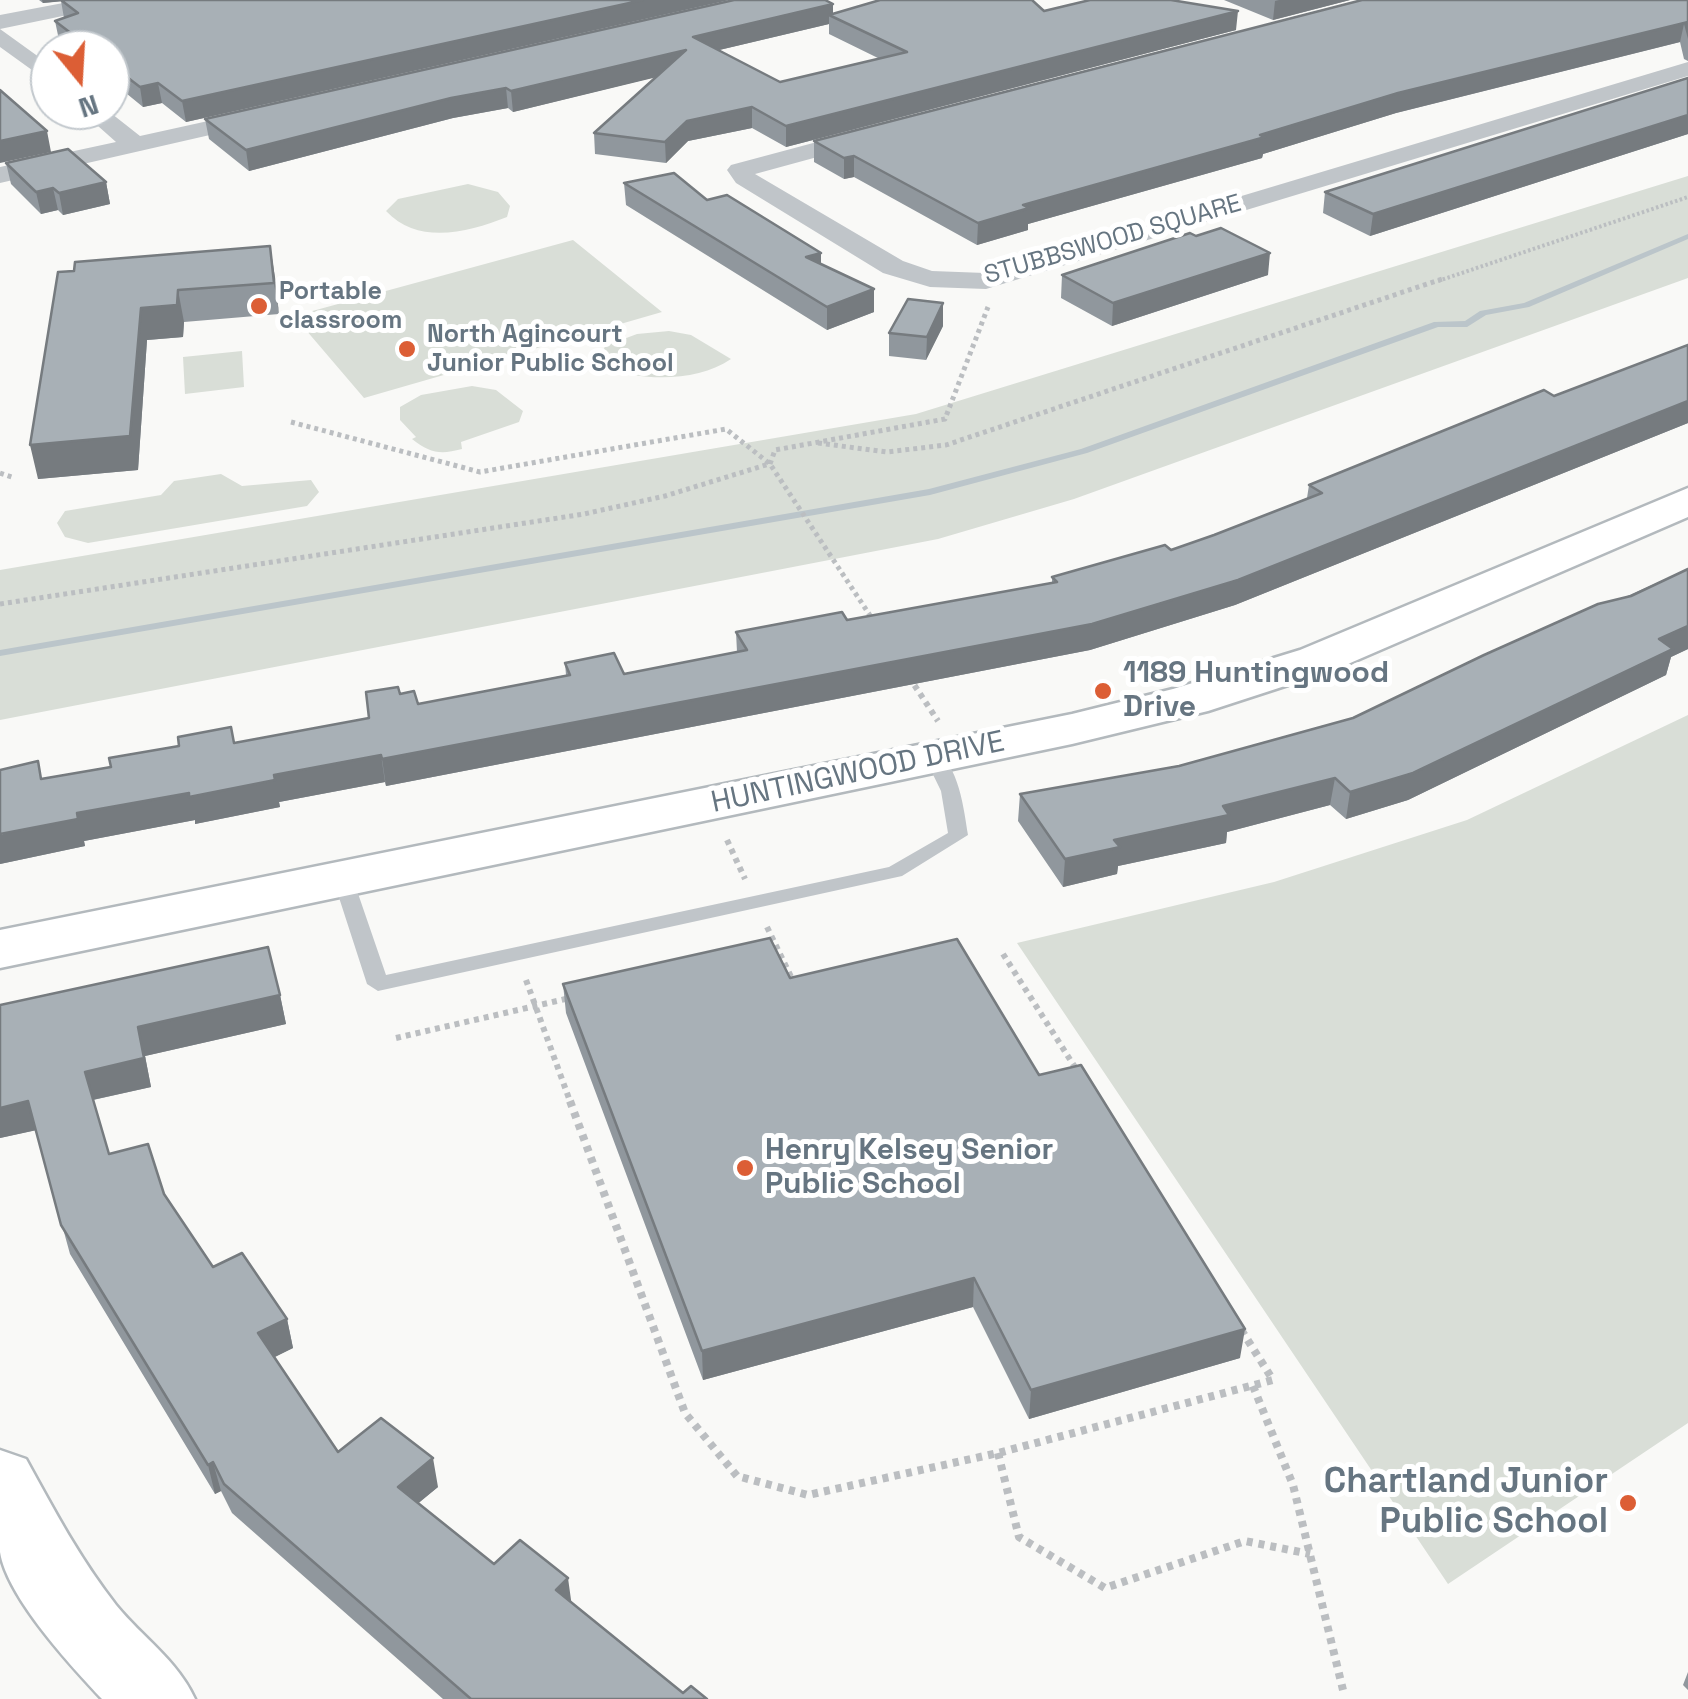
<!DOCTYPE html>
<style>
body{margin:0}
#map{position:relative;width:1688px;height:1699px;overflow:hidden;background:#f9f9f7;font-family:"Space Grotesk",sans-serif}
canvas{display:block}
.north{position:absolute;left:30px;top:30px;width:100px;height:100px;box-sizing:border-box;background:#fff;border:2px solid #c2c8cd;border-radius:50%;rotate:162deg;font-size:28px;font-weight:700;line-height:40px;text-align:center;color:#667581}
.north::after{content:'';display:block;margin:auto;width:35px;height:45px;background:#dc5e35;clip-path:polygon(50% 0,100% 100%,50% 72%,0 100%)}
</style>
<div id="map">
<canvas width="1688" height="1699"></canvas>
<div class="north">N</div>
</div>
<script>
const context = document.querySelector('canvas').getContext('2d');
context.lineJoin = 'round';
function fill(path, color) { context.fillStyle = color; context.fill(path, 'evenodd'); }
function stroke(path, color, width, dash) { context.strokeStyle = color; context.lineWidth = width; context.lineCap = dash ? 'butt' : 'round'; context.setLineDash(dash || []); context.stroke(path); }
function label(font, color, halo, rows, align = 'center') {
  context.font = font + ' "Space Grotesk",sans-serif'; context.lineWidth = 10; context.setLineDash([]); context.textBaseline = 'middle'; context.strokeStyle = halo; context.fillStyle = color; for (const [text, x, y, turn = 0] of rows) {
    context.save(); context.translate(x, y); context.rotate((+turn || 0) * Math.PI / 180); context.textAlign = isNaN(turn) ? turn : align; if (halo) context.strokeText(text, 0, 0); context.fillText(text, 0, 0); context.restore();
  }
}
const green = new Path2D(`
 M1688,176V278L1074,499L938,539L0,720V570L916,414Z
 M468,184L498,192L510,206L507,217C467,233 418,245 386,211L398,199Z
 M573,240L662,312L364,398L294,316Z
 M669,331L691,335L731,359C698,382 644,381 608,369L601,358L605,346L637,334Z
 M242,351L244,387L185,394L183,357Z
 M472,386L496,390L523,411L519,422L461,442L462,449C440,455 430,453 412,439L416,437L400,420V407L421,395Z
 M221,474L242,486L311,480L319,492L307,506L88,543L65,537L57,523L65,511L161,495L174,481Z
 M1688,715V1423L1448,1584L1017,943L1274,882L1467,820Z`);
const stream = new Path2D(`
 M1688,234V239L1529,307L1486,315L1467,327H1438L1087,453L930,495L0,656V650L929,489L1081,449L1434,322L1465,321L1480,311L1524,303Z`);
const pathFar3 = new Path2D(`
 M1438,281L1688,197`);
const pathFar2 = new Path2D(`
 M291,422L480,472L726,429L770,464L873,620
 M818,443L887,452L946,445L1445,278
 M770,464L775,450L945,419L988,307
 M0,473L12,477
 M0,604L584,514L665,496L769,464`);
const pathFar1 = new Path2D(`
 M909,677L938,721
 M727,840L745,879
 M767,927L794,983
 M1003,954L1078,1072
 M526,980L571,1104
 M396,1038L570,998`);
const path = new Path2D(`
 M570,1101L685,1413L737,1476L808,1495L998,1453L1273,1380L1240,1328
 M1253,1386L1293,1485L1343,1690
 M998,1453L1019,1537L1105,1588L1245,1541L1310,1554`);
const lane = new Path2D(`
 M934,752C959,762 964,811 968,835L902,876L378,991L367,984L333,879L343,873L353,879L386,975L889,867L948,833L941,791L925,758Z`);
const street = new Path2D(`
 M79,0H122L111,6L0,29V15Z
 M0,29L50,65V83L0,47Z
 M1688,62V76L986,289L930,287L883,273L736,183L727,170L731,165L858,131H876L879,136L876,141L755,174L903,261L932,271L985,273Z
 M80,110H107L140,136L258,110L270,117L258,124L0,183V167L116,142Z`);
const secondary = new Path2D(`
 M1688,488V517L1334,670L1208,711L1072,744L0,968V930L1072,714L1173,689L1300,650Z
 M0,1450L26,1459C54,1510 80,1559 116,1605C143,1638 177,1660 195,1699H102C71,1666 7,1597 0,1552C0,1520 0,1483 0,1450Z`);
const wall = new Path2D(`
 M39,0H729L186,122L162,103L143,107L110,80V50H72L59,40L55,21L64,18L61,1L43,3Z
 M1224,0H1350L1273,20Z
 M1688,0V61L1684,59L1680,42L1396,113L1263,154L1262,158L1028,224V230L977,245L854,177L844,179L814,162V141Z
 M833,4V13L1044,11L1236,30L786,147L752,128L688,141L666,163L595,154L594,133L655,77L513,112L508,108L453,118L249,171L209,139L205,119ZM829,24V34L880,59L780,82L719,50Z
 M1688,78V134L1370,236L1323,213L1325,192Z
 M6,163L106,182L110,204L63,215L58,210L41,214L11,184Z
 M624,183L707,200L821,264L874,312L827,330L626,205Z
 M270,246L279,314L184,322L183,337L147,340L138,470L38,479L58,272Z
 M1062,275H1268L1112,326L1061,298Z
 M943,326L926,360L889,356V333Z
 M1688,345V423L1235,605L1090,650L386,786L385,782L279,802L280,807L195,824V820L84,841L85,846L0,864L43,779L369,718L400,694L418,704L566,675L565,663L624,674L737,652L736,632L847,620L1052,583V577L1171,550L1214,535L1307,498L1309,485L1554,396Z
 M1688,569V649L1671,657L1666,675L1408,800L1346,819L1330,805L1227,832L1226,843L1118,866L1117,874L1063,887L1018,821L1020,794L1179,766L1353,718Z
 M790,978L1039,1075L1240,1358L1029,1419L973,1307L703,1380L566,1013L563,984Z
 M280,995L286,1024L145,1056L151,1087L93,1100L109,1154L164,1194L213,1267L287,1319L293,1348L274,1357L338,1452L438,1487L418,1503L494,1564L571,1603L683,1693L707,1699H443L232,1513L221,1491L215,1494L70,1254L36,1130L0,1138V1005Z
 M1688,1672V1690L1683,1685Z`);
const shadedWall = new Path2D(`
 M42,0H76L43,3Z
 M643,0H729L186,122L182,101Z
 M1279,0H1350L1273,20L1275,1Z
 M833,4V16L829,15V24L694,56L693,37Z
 M1238,11L1236,30L786,147V126Z
 M1688,22V39L1684,24L1680,42L1396,113L1263,154L1262,158L1028,224V230L977,245L978,223L1023,205L1398,93Z
 M686,50V70L513,112L511,91Z
 M158,83L162,103L143,107L140,87Z
 M506,88L508,108L453,118L249,171L246,150L451,98Z
 M752,107V128L688,141L666,163L665,142L687,121Z
 M1688,115V134L1370,236L1373,214Z
 M47,131L51,152L0,163V141Z
 M854,156V177L844,179V158Z
 M106,182L110,204L63,215L59,193Z
 M53,188L58,210L41,214L36,192Z
 M270,246L275,277L279,314L274,283Z
 M821,253V275L806,257Z
 M1270,253L1268,275L1112,326L1113,303Z
 M874,289V312L827,330V307Z
 M178,290L184,322L183,337L147,340L138,470L38,479L30,445L141,308Z
 M943,303V326L926,360L927,337Z
 M1688,401V423L1235,605L1090,650L386,786L382,759L1092,624Z
 M1688,626V649L1671,657L1666,675L1408,800L1346,819L1350,792Z
 M381,755L385,782L279,802L280,807L195,824V820L84,841L85,846L0,864V835L77,813Z
 M1335,778L1330,805L1227,832L1226,843L1118,866L1117,874L1063,887L1065,859L1114,840L1223,806Z
 M280,995L286,1024L145,1056L151,1087L92,1100L85,1072L138,1027Z
 M28,1101L37,1130L0,1138V1108Z
 M974,1278L973,1307L703,1380L702,1351Z
 M287,1319L293,1348L265,1362L258,1333Z
 M1245,1329L1240,1358L1029,1419L1031,1390Z
 M433,1458L438,1487L403,1516L398,1487Z
 M213,1462L221,1491L215,1494L208,1465Z
 M568,1578L572,1607L556,1590Z`);
const building = new Path2D(`
 M61,0H643L182,101L158,83L140,87L110,64V50H93L55,21L78,13Z
 M734,0H825L833,4L693,37L780,82L907,52L829,15L880,0H1032L1044,11L1090,0H1171L1238,11L786,126L752,107L687,121L665,142L594,133L686,50L511,91L506,88L451,98L246,150L205,119Z
 M1362,0H1688V22L1398,93L1260,135L1265,137L1023,205L1029,208L978,223L854,156L844,158L814,141Z
 M1688,78V115L1373,214L1325,192Z
 M0,90L47,131L0,141Z
 M68,149L106,182L59,193L53,188L36,192L6,163Z
 M674,173L707,200L727,195L821,253L806,257L874,289L827,307L624,183Z
 M1221,228L1270,253L1113,303L1062,275L1190,233L1196,236Z
 M270,246L274,283L178,290L177,305L141,308L130,436L30,445L58,272L74,271L75,262Z
 M908,299L943,303L927,337L889,333Z
 M1688,345V401L1238,580L1092,624L382,759L381,755L274,775L275,780L189,797V793L77,813L78,819L0,834V770L38,761L41,779L111,767L109,758L179,746L178,737L231,727L234,743L369,718L366,692L398,687L400,694L414,691L418,704L570,675L565,663L614,653L624,674L747,650L736,632L842,612L847,620L1057,582L1052,577L1165,545L1171,550L1214,535L1322,493L1309,485L1544,390L1554,396Z
 M1688,569V626L1659,639L1673,649L1413,773L1350,792L1335,778L1223,806L1229,815L1114,840L1120,847L1065,859L1020,794L1179,766L1353,718L1484,655L1598,604L1631,596Z
 M770,938L790,978L957,939L1039,1075L1081,1065L1245,1329L1031,1390L974,1278L702,1351L563,984Z
 M268,947L280,995L138,1027L144,1058L85,1072L109,1154L148,1144L164,1194L213,1267L242,1253L287,1319L258,1333L338,1452L381,1418L433,1458L398,1487L494,1564L520,1540L568,1578L556,1590L683,1693L691,1686L707,1699H471L224,1484L213,1462L208,1465L61,1225L28,1101L0,1108V1005Z`);
const markers = [
 [259,306,10,"#dc5e35"],
 [407,349,10,"#dc5e35"],
 [1103,691,10,"#dc5e35"],
 [745,1168,10,"#dc5e35"],
 [1628,1503,10,"#dc5e35"]
];
const farStreetnames = [
 ["STUBBSWOOD SQUARE",1113,240,-16]
];
const farPoinames = [
 ["Portable",279,292],
 ["classroom",279,321],
 ["North Agincourt",427,335],
 ["Junior Public School",427,364]
];
const poiNames = [
 ["1189 Huntingwood",1123,674],
 ["Drive",1123,708],
 ["Henry Kelsey Senior",765,1151],
 ["Public School",765,1185]
];
const streetNames = [
 ["HUNTINGWOOD DRIVE",858,773,-12]
];
const nearPoinames = [
 ["Chartland Junior",1608,1483],
 ["Public School",1608,1523]
];
fill(green, '#d9ded7');
fill(stream, '#bbc5ca');
stroke(secondary, '#b3b9bd', 5);
stroke(pathFar3, '#bbbec1', 4, [2.5, 2.5]);
stroke(pathFar2, '#bbbec1', 5, [4, 4]);
stroke(pathFar1, '#bbbec1', 6, [5, 5]);
stroke(path, '#bbbec1', 8, [6, 6]);
fill(lane, '#c0c5c9');
fill(street, '#c0c5c9');
fill(secondary, '#fff');
fill(wall, '#90979d');
fill(shadedWall, '#767b7f');
fill(building, '#a8b0b6');
stroke(building, '#767b7f', 2.5);
for (const [x, y, r, color] of markers) { const dot = new Path2D(); dot.arc(x, y, r, 0, 2 * Math.PI); context.fillStyle = color; context.fill(dot); stroke(dot, '#fff', 4); }
label('25px', '#667581', '#fff', farStreetnames);
label('bold 25px', '#667581', '#fff', farPoinames, 'left');
label('bold 30px', '#667581', '#fff', poiNames, 'left');
label('30px', '#667581', '#fff', streetNames);
label('bold 35px', '#667581', '#fff', nearPoinames, 'right');
</script>
